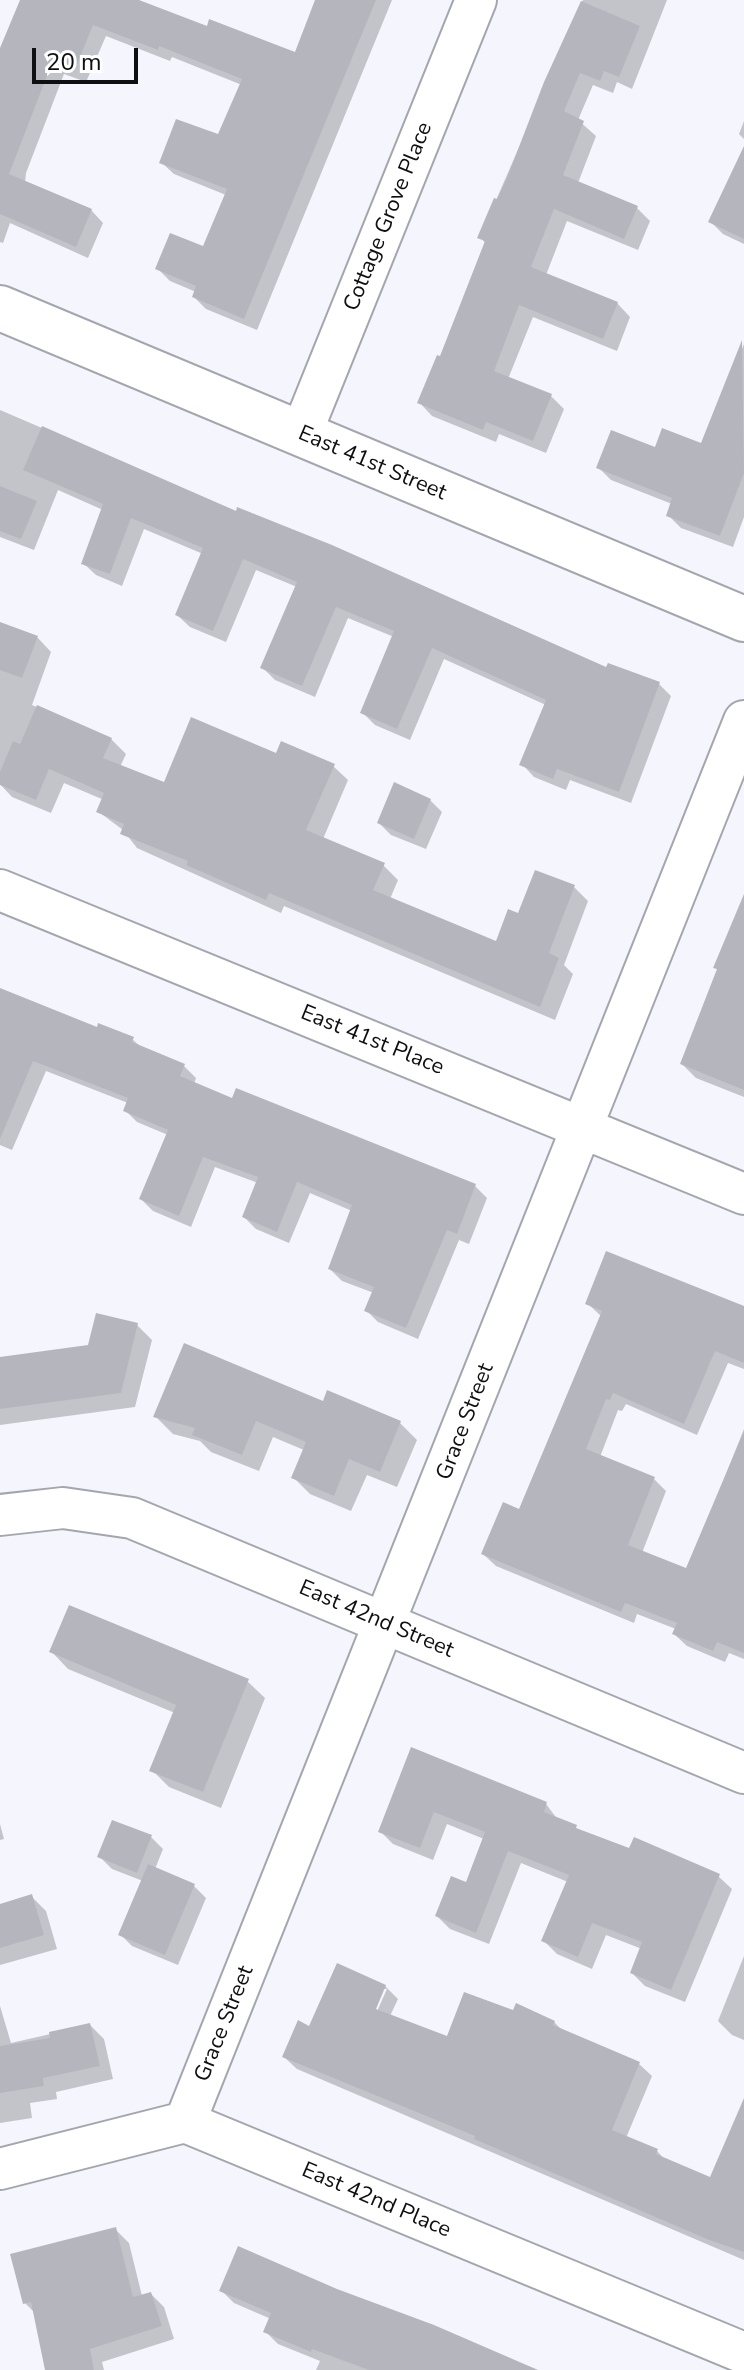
<!DOCTYPE html>
<style>
body{margin:0}
#map{position:relative;width:744px;height:2370px;overflow:hidden;background:#f4f5fd;font-family:"Nunito Sans",sans-serif}
canvas{display:block}
.scale{position:absolute;left:32px;top:48px;width:106px;height:36px;box-sizing:border-box;border:4px solid #0e0f11;border-top:0;padding-left:10px;font-size:24px;line-height:28px;white-space:nowrap;color:#0e0f11;-webkit-text-stroke:6px #fff;paint-order:stroke}
</style>
<div id="map">
<canvas width="744" height="2370"></canvas>
<div class="scale">20 m</div>
</div>
<script>
const c = document.querySelector('canvas').getContext('2d');
c.lineJoin = 'round';
function fillPath(path, color) {
  c.fillStyle = color;
  c.fill(path, 'evenodd');
}
function shape(rows) {
  const path = new Path2D();
  for (const r of rows) {
    path.moveTo(r[0], r[1]);
    for (let i = 2; i < r.length; i += 2) path.lineTo(r[i], r[i + 1]);
  }
  return path;
}
function strokePath(path, color, width, dash) {
  c.strokeStyle = color;
  c.lineWidth = width;
  c.lineCap = dash ? 'butt' : 'round';
  c.setLineDash(dash || []);
  c.stroke(path);
}
function write(font, color, halo, rows, align = 'center') {
  c.font = font + ' "Nunito Sans",sans-serif';
  c.lineWidth = 7;
  c.setLineDash([]);
  c.textBaseline = 'middle';
  c.strokeStyle = halo;
  c.fillStyle = color;
  for (const [text, x, y, turn = 0] of rows) {
    c.save();
    c.translate(x, y);
    c.rotate((+turn || 0) * Math.PI / 180);
    c.textAlign = isNaN(turn) ? turn : align;
    if (halo) c.strokeText(text, 0, 0);
    c.fillText(text, 0, 0);
    c.restore();
  }
}
const shadow = shape([
 [21,0,134,0,208,29,297,55,318,0,392,0,257,330,206,309,194,297,196,292,170,281,158,269,204,249,226,195,174,174,161,162,219,137,242,85,172,57,170,61,106,36,86,82,64,74,26,173,25,183,91,210,103,223,88,258,10,223,3,243,0,242,0,55],
 [583,0,667,0,632,89,617,82,613,93,593,85,578,120,596,136,578,183,637,208,650,221,638,250,567,221,546,275,617,303,630,317,617,351,533,317,508,379,551,396,564,409,546,453,499,434,496,442,432,416,419,402,441,359,486,244,480,237],
 [744,121,744,139,739,134],
 [744,197,744,244,723,234,711,222],
 [744,344,744,517,733,547,681,528,668,515,672,504,611,480,599,468,656,449,702,446],
 [0,410,607,670,659,684,671,696,631,803,570,780,566,790,534,777,522,764,546,705,444,659,410,740,375,725,363,713,394,637,348,618,315,697,275,680,263,668,297,587,256,570,226,642,190,627,177,615,203,554,144,529,122,586,96,575,83,563,103,510,58,490,34,550,0,537],
 [0,624,37,637,51,652,32,705,111,739,126,754,120,767,165,785,277,756,333,766,348,780,323,839,383,865,398,880,390,899,497,943,519,916,574,887,588,901,564,965,573,974,555,1020,284,906,281,913,137,848,123,830,99,812,104,800,64,783,51,813,12,797,0,784],
 [430,800,442,812,426,849,391,835,379,823],
 [744,925,744,1097,696,1078,682,1064],
 [0,991,98,1029,132,1039,142,1048,184,1066,196,1078,194,1084,233,1101,475,1186,487,1198,469,1244,459,1240,418,1339,378,1322,366,1310,374,1293,342,1281,330,1269,352,1211,310,1193,289,1243,256,1229,244,1217,258,1183,215,1167,191,1227,153,1211,141,1199,168,1135,137,1122,125,1110,128,1103,46,1071,12,1150,0,1145],
 [587,1303,744,1307,744,1369,728,1363,697,1435,626,1404,622,1411,618,1410,600,1457,654,1479,666,1491,642,1553,687,1571,744,1429,744,1659,729,1653,725,1662,687,1646,674,1634,676,1629,637,1614,634,1623,496,1566,483,1554,520,1511,601,1316],
 [137,1325,152,1340,135,1407,0,1425,0,1360,89,1347],
 [324,1403,400,1423,417,1440,397,1487,367,1475,351,1511,310,1494,293,1477,304,1450,273,1437,259,1471,211,1452,200,1441,173,1434,156,1417],
 [51,1651,247,1681,265,1698,221,1808,169,1787,152,1770,175,1713,68,1669],
 [412,1749,546,1804,558,1820,582,1832,630,1851,718,1876,732,1889,685,2002,645,1986,632,1973,642,1949,606,1935,592,1969,557,1954,544,1941,568,1882,521,1863,489,1944,450,1929,437,1916,467,1884,484,1839,447,1824,433,1860,393,1844,380,1831],
 [0,1824,4,1839,0,1840],
 [151,1837,163,1849,155,1869,194,1886,206,1898,178,1965,132,1946,120,1934,143,1881,112,1869,100,1857],
 [32,1897,46,1911,57,1949,0,1965,0,1906],
 [744,1956,744,2040,732,2035,718,2021],
 [385,1986,398,1999,390,2016,449,2039,514,2012,554,2022,564,2032,639,2064,652,2076,626,2138,657,2151,667,2162,711,2180,744,2106,744,2260,297,2069,284,2057,310,2028],
 [382,1989,387,1989,374,2018,370,2017],
 [0,2006,11,2043,90,2025,104,2039,113,2079,56,2092,57,2099,30,2103,32,2118,0,2123],
 [116,2230,129,2243,142,2296,151,2294,164,2307,174,2339,102,2362,104,2370,47,2370,35,2313,25,2303],
 [222,2291,336,2291,538,2370,316,2370,320,2361,278,2344,265,2331,271,2319,234,2303]
]);
const building = shape([
 [20,0,139,0,207,26,209,19,295,52,315,0,376,0,244,319,192,297,196,286,155,269,170,233,203,246,227,189,159,163,176,119,218,134,242,79,159,46,158,50,93,25,74,72,52,63,9,174,92,209,76,247,0,214,0,48],
 [581,1,640,26,619,77,604,71,600,81,580,73,564,111,584,121,563,175,638,206,624,239,554,209,531,267,618,302,603,339,519,305,494,371,552,394,533,441,486,422,483,430,417,403,437,355,440,356,485,241,477,238,494,198,497,199,507,178,544,82],
 [744,146,744,239,708,222],
 [742,340,744,473,720,536,666,516,672,498,596,468,611,430,655,447,662,428,701,443],
 [42,426,236,511,237,507,332,545,606,667,608,663,660,682,619,792,557,769,553,779,519,765,546,700,432,648,397,729,360,713,394,631,336,607,302,686,260,668,297,582,243,559,213,631,175,615,203,548,131,518,110,574,81,564,103,504,23,470],
 [0,486,37,501,21,539,0,531],
 [0,622,38,636,22,678,0,670],
 [37,705,112,738,103,758,164,782,191,717,276,753,281,741,335,764,306,830,385,863,373,890,496,941,508,909,518,913,535,870,575,885,549,953,559,958,540,1007,269,893,266,900,186,865,188,861,120,834,124,824,96,812,104,793,49,769,36,800,0,785,0,772,13,741,20,744],
 [394,782,431,799,414,839,377,823],
 [744,894,744,1090,680,1064,717,969,713,968],
 [0,988,97,1027,98,1023,134,1037,132,1042,185,1064,180,1076,232,1098,236,1088,476,1184,457,1234,447,1230,406,1328,364,1311,374,1287,328,1269,352,1205,297,1182,277,1232,242,1217,258,1177,203,1157,179,1216,139,1199,168,1130,123,1111,128,1098,33,1061,0,1139],
 [606,1251,744,1306,744,1363,715,1351,684,1424,613,1393,610,1400,606,1399,586,1449,655,1477,628,1545,686,1568,744,1431,744,1653,717,1642,713,1651,672,1634,677,1623,625,1603,621,1612,481,1554,503,1502,519,1509,602,1311,585,1304],
 [96,1313,138,1323,121,1393,0,1409,0,1357,88,1345],
 [184,1343,323,1401,327,1390,401,1421,380,1472,349,1459,334,1496,291,1478,306,1442,256,1421,242,1455,192,1435,195,1428,153,1417],
 [69,1605,249,1679,203,1792,149,1771,176,1705,49,1652],
 [411,1747,547,1802,544,1812,577,1825,576,1828,629,1848,634,1837,720,1874,671,1990,630,1973,642,1942,592,1923,578,1957,541,1941,569,1875,508,1851,476,1933,435,1916,451,1876,466,1882,485,1832,434,1812,420,1848,378,1832],
 [112,1820,152,1835,137,1873,97,1857],
 [148,1864,195,1884,165,1955,118,1935],
 [32,1894,44,1935,0,1948,0,1904],
 [337,1963,386,1985,376,2009,447,2036,464,1992,513,2010,516,2003,555,2021,553,2025,640,2062,612,2130,658,2149,656,2154,710,2177,744,2098,744,2252,709,2240,474,2139,475,2136,282,2057,298,2020,309,2026],
 [90,2023,100,2066,43,2078,44,2086,0,2093,0,2046,50,2038,49,2032],
 [116,2227,133,2297,151,2292,162,2326,90,2349,94,2370,45,2370,31,2302,23,2304,10,2254],
 [238,2246,337,2289,434,2325,538,2370,369,2370,312,2349,311,2352,263,2332,271,2313,219,2291]
]);
const street = shape([
 [301,434,476,0],
 [0,890,744,1194],
 [0,1515,63,1508,132,1518,744,1773],
 [185,2122,744,721],
 [0,2169,185,2122,744,2353]
]);
const secondary = shape([
 [0,308,744,619]
]);
const streetNames = [
 ["Cottage Grove Place",389,217,-68],
 ["East 41st Street",372,464,23],
 ["East 41st Place",372,1041,22],
 ["Grace Street",466,1422,-69],
 ["East 42nd Street",376,1620,23],
 ["Grace Street",225,2024,-68],
 ["East 42nd Place",376,2201,23]
];
fillPath(shadow, '#0003');
fillPath(building, '#b5b6bd');
strokePath(street, '#a4a6ad', 44);
strokePath(secondary, '#a4a6ad', 48);
strokePath(street, '#fff', 40);
strokePath(secondary, '#fff', 44);
write('22px', '#0e0f11', '#fff', streetNames);
</script>
